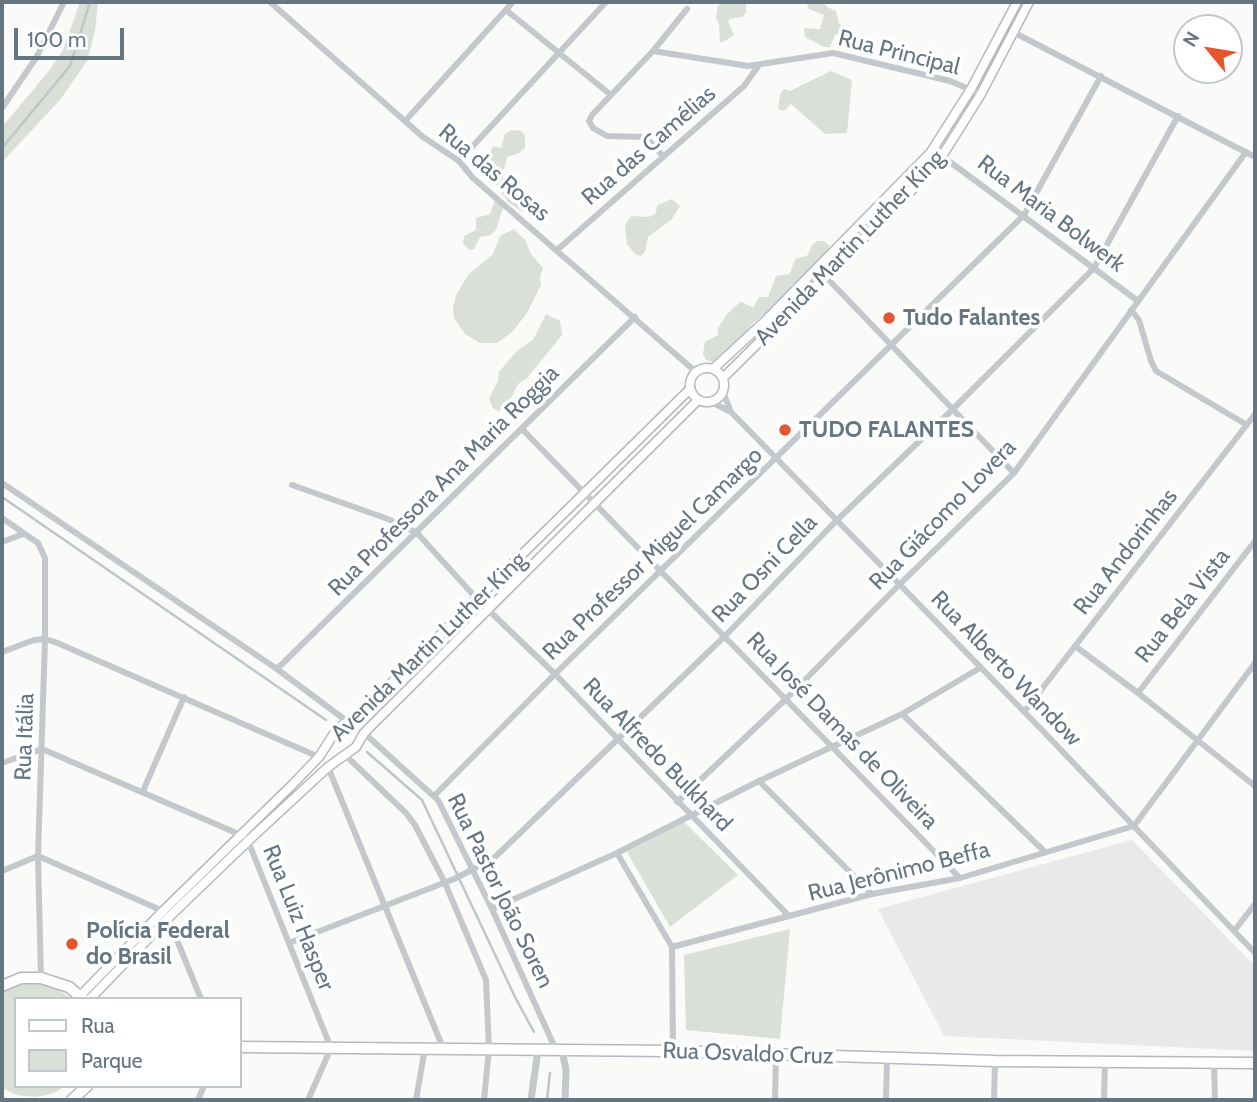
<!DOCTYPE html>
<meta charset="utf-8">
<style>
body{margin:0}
#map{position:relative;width:1257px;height:1102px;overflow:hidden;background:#fafaf8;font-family:Cabin,sans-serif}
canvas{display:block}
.frame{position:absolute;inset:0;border:4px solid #657683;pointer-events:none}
.legend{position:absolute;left:14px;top:997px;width:228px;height:91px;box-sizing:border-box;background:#fff;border:2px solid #c1c8cd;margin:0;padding:9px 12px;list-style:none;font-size:21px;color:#657683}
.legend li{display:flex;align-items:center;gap:14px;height:35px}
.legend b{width:35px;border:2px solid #c1c8cd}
.north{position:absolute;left:1173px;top:14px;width:70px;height:70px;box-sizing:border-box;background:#fff;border:2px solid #c1c8cd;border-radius:50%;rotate:300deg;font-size:19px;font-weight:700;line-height:28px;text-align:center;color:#657683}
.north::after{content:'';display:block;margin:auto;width:24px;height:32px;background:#e4572e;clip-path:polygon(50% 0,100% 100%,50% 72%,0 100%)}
.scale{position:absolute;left:14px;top:28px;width:110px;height:32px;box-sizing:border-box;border:4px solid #657683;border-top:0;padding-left:9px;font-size:21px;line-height:24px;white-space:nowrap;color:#657683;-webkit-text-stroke:5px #fff;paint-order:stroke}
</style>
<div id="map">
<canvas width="1257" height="1102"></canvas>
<div class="frame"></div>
<ul class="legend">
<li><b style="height:9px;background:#fff"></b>Rua</li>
<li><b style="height:19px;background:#dadfd7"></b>Parque</li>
</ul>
<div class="north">N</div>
<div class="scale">100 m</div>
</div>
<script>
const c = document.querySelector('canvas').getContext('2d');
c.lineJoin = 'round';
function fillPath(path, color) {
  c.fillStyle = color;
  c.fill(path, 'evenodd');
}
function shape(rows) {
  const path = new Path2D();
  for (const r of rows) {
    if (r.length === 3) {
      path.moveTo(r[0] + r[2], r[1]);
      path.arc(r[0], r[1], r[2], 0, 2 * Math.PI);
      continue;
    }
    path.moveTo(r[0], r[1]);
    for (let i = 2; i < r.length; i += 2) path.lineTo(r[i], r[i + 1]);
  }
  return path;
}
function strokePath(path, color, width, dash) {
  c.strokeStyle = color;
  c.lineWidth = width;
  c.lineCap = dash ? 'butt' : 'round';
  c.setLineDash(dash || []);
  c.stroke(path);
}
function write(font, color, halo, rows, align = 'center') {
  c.font = font + ' Cabin,sans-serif';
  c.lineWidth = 7;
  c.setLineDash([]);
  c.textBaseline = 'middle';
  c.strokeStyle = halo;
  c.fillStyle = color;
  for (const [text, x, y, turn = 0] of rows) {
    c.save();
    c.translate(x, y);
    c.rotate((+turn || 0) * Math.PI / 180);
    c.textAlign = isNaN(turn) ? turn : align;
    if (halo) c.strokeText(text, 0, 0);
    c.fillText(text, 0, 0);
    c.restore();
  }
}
const built = shape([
 [1132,840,1255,966,1255,1051,944,1036,878,909]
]);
const green = shape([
 [80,2,98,2,95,31,87,61,60,100,2,162,2,127,48,72,63,50],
 [723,2,746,2,746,12,742,17,730,19,728,21,734,35,723,42,720,42,719,24,716,18,718,6],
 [806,2,823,2,827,7,836,11,839,23,844,29,842,33,835,35,830,47,824,47,805,37,804,28,820,29,824,15,809,9],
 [831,71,852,80,847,133,825,134,791,104,784,111,778,109,780,94,784,89,790,91],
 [512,130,521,131,525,135,525,148,519,153,507,157,504,169,498,170,491,162,491,150,494,146,501,148,505,134],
 [501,175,522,189,530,200,538,203,535,215,518,209,508,202,494,181],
 [672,199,680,206,672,219,648,237,645,252,641,256,635,254,627,244,625,226,628,220,632,216,648,217,655,214,658,205],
 [495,200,503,208,496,230,491,235,480,237,474,249,470,250,463,244,464,236,476,230,476,218,490,214],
 [514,229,525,240,531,254,543,268,540,276,541,285,527,313,512,332,497,343,480,343,465,334,454,318,453,308,456,295,468,275,493,254,500,236],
 [817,241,824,241,830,246,803,279,792,285,784,298,753,323,738,342,717,360,712,362,706,360,703,354,705,342,718,335,718,328,727,314,739,303,742,302,753,308,759,297,768,297,776,276,790,274,795,259,807,256,812,245],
 [546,314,560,321,562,335,526,379,518,384,506,408,498,411,493,408,489,398,498,381,499,372,517,351,533,340],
 [684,822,738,875,670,927,627,852],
 [790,929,780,1039,686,1030,684,955],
 [38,983,56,988,72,999,16,999,16,1086,65,1086,54,1093,36,1097,17,1095,2,1088,2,992,19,985]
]);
const stream = shape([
 [2,148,70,66,90,2],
 [2,497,326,720],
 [367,752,422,800,515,997,534,1032],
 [547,1100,550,1073]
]);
const minor = shape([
 [270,2,423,137,459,161,473,178,696,372],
 [506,10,611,95],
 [1013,32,1255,157],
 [653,51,748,66,833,53,950,81,981,94],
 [2,108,36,58,64,2],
 [406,120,513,2],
 [663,156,646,137,607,136,593,128,589,121,592,115,653,51,687,9],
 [942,156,1138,301],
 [459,161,606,2],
 [557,250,744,86,759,65],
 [825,276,1014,473],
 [1131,310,1139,320,1151,361,1156,371,1247,425],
 [723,392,731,412],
 [711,402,731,412,1041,729,1255,953],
 [522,429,960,878],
 [2,483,277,669,348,722],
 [292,485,388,519,417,533,478,600,555,674,789,916],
 [2,518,38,543,45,558,45,639,38,856,41,978],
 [2,542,23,534],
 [1075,646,1138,693,1255,786],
 [2,652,34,640,45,639,55,642,319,757],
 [277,669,635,317],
 [1138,693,1255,541],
 [1024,712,1255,414],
 [902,714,1045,852],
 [364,733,438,800,492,909,556,1050],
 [344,754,406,813,415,825,445,883,486,980,489,1049,484,1100],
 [2,763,42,749,241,835,248,841,331,1048,308,1100],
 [328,767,443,1048],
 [759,781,872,894],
 [143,791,184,697],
 [435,795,555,674,1024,215,1101,76],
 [677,802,787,698,899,585,1014,473,1246,152],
 [617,853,672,947,673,1051],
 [2,871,38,856,163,911,168,918,201,999],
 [492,909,617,853,759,781,902,714,980,668],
 [1234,931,1255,904],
 [289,943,454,879,493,859,726,635,836,521,953,409,1094,268,1178,116],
 [672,947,872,894,960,878,1134,826,1255,663],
 [1214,1062,1215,1100],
 [198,1100,204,1086],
 [416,1100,425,1048],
 [775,1100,776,1054],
 [886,1100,887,1058],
 [994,1100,995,1061],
 [1104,1100,1105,1061]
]);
const tertiary = shape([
 [562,1050,566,1070,565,1100],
 [531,1100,538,1050]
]);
const secondary = shape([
 [707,385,17],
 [713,369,764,322,931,152,971,89,1017,2],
 [723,378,911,191,942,156,981,94,1029,2],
 [80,996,163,911,291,786,319,757,337,729,359,715,690,389],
 [90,999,168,918,248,841,328,767,356,747,364,733,698,400]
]);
const trunk = shape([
 [2,986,21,978,41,978,69,987,83,999],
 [240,1047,673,1051,995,1061,1255,1063],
 [72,1100,87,1086]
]);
const markers = [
 [889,318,7,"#e4572e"],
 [785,430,7,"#e4572e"],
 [72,944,7,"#e4572e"]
];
const streetNames = [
 ["Rua Principal",899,53,14],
 ["Rua das Camélias",649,146,-41],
 ["Rua das Rosas",494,173,40],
 ["Rua Maria Bolwerk",1051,214,37],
 ["Avenida Martin Luther King",850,248,-46],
 ["Rua Professora Ana Maria Roggia",444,481,-45],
 ["Rua Giácomo Lovera",943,515,-46],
 ["Rua Andorinhas",1126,552,-52],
 ["Rua Professor Miguel Camargo",653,554,-44],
 ["Rua Osni Cella",765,569,-46],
 ["Rua Bela Vista",1183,606,-52],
 ["Avenida Martin Luther King",429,647,-44],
 ["Rua Alberto Wandow",1006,669,46],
 ["Rua José Damas de Oliveira",842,731,46],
 ["Rua Itália",25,737,-88],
 ["Rua Alfredo Bulkhard",657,755,46],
 ["Rua Jerônimo Beffa",899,872,-14],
 ["Rua Pastor João Soren",500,891,64],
 ["Rua Luiz Hasper",298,918,68],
 ["Rua Osvaldo Cruz",748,1054,2]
];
const poiNames = [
 ["Tudo Falantes",903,318],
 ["TUDO FALANTES",799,430],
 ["Polícia Federal",86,931],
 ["do Brasil",86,957]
];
fillPath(built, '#e8e9e9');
fillPath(green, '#dadfd7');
strokePath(stream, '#bbc7cb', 2.5);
strokePath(secondary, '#b3babf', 11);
strokePath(trunk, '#b4b9bd', 13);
strokePath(minor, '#c3c8cc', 6);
strokePath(tertiary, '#c3c8cc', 7);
strokePath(secondary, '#fff', 8);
strokePath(trunk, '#fff', 10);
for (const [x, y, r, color] of markers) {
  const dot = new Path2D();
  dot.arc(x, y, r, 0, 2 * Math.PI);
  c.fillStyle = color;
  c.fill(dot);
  strokePath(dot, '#fff', 2.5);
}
write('23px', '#657683', '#fff', streetNames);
write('bold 23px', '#657683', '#fff', poiNames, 'left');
</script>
